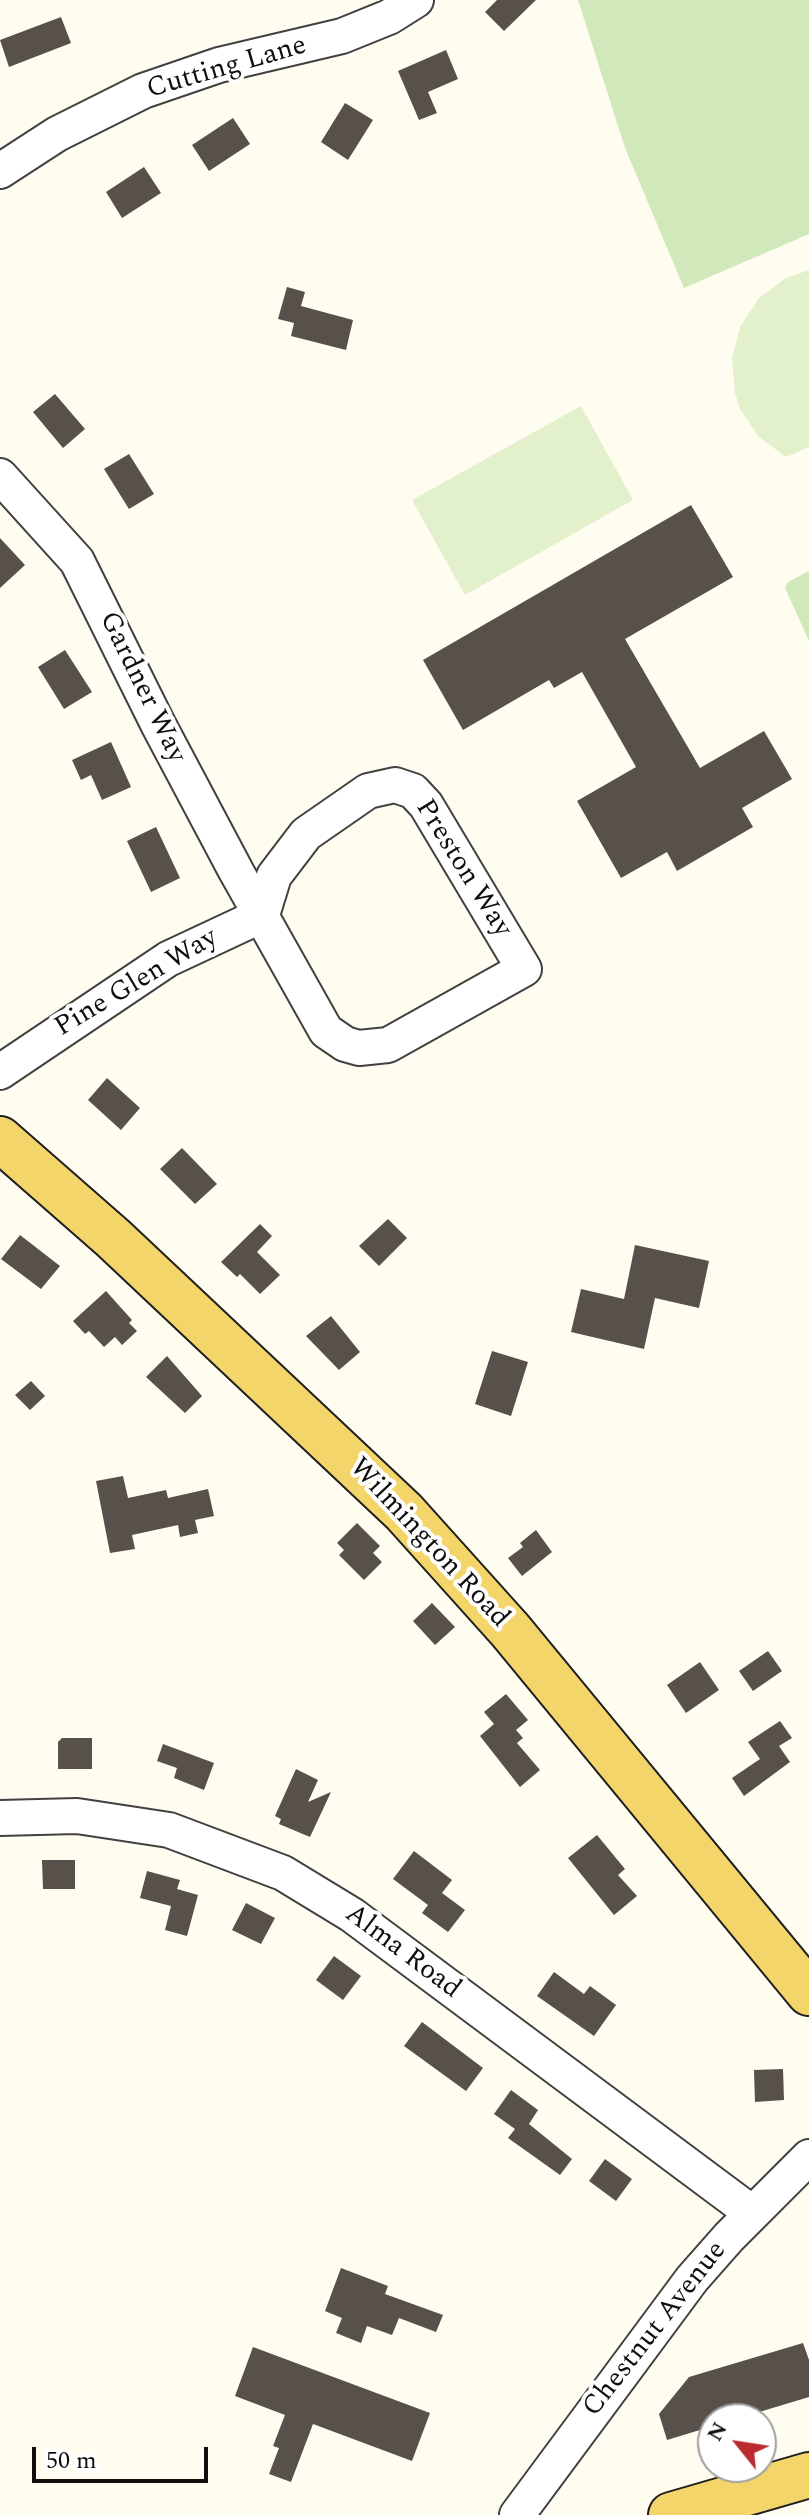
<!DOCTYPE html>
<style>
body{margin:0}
#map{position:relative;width:809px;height:2515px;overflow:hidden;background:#fffcf0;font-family:Spectral,serif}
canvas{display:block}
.north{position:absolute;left:697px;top:2403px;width:80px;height:80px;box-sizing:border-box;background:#fff;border:2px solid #9f9f9f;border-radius:50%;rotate:300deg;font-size:22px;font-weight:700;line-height:32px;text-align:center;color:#0e0e0e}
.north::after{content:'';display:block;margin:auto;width:28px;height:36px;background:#ba2a2e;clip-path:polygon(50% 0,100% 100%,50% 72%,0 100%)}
.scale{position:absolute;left:32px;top:2447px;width:176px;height:36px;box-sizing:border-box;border:4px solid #0e0e0e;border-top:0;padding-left:10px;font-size:24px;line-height:28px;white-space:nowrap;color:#0e0e0e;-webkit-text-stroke:6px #fff;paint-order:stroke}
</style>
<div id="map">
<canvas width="809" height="2515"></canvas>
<div class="north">N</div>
<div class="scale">50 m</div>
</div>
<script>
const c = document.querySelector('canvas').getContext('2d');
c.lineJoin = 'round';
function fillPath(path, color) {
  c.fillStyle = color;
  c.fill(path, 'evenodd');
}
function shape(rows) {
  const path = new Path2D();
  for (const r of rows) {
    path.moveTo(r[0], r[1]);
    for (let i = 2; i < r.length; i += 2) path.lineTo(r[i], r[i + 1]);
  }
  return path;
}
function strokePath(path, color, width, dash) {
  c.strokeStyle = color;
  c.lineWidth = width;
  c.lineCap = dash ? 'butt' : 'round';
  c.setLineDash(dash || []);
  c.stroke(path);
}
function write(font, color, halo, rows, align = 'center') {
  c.font = font + ' Spectral,serif';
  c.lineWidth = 8;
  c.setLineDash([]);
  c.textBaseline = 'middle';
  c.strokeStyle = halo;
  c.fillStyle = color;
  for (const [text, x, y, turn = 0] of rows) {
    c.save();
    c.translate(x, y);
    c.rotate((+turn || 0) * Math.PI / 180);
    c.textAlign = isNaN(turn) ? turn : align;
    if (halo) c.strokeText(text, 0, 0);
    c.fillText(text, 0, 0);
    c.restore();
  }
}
const green = shape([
 [578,0,809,0,809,234,684,288,625,148],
 [809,571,809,641,785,588,788,582]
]);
const pitch = shape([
 [809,270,809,447,786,457,759,437,740,409,735,393,732,359,740,327,759,298,786,278],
 [581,406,633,500,465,595,412,500]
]);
const building = shape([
 [497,0,536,0,504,31,485,12],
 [61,17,71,43,9,67,0,40],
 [446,50,458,79,428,92,437,113,419,120,398,71],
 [345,103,373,120,348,160,321,142],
 [233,118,250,144,209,171,192,145],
 [144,167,161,193,122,218,106,192],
 [287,287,305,292,301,306,353,320,346,350,291,336,294,323,278,319],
 [55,394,85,429,63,448,33,412],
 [129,454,154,494,129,509,104,469],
 [691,505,733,577,625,639,700,768,764,731,792,779,742,808,753,827,677,871,667,852,621,878,577,801,636,767,582,672,554,688,549,680,463,730,423,660],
 [0,538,25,565,0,588],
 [65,650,92,692,64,709,38,667],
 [111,742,131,787,102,800,91,775,81,780,72,760],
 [156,827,180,878,151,892,127,841],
 [107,1078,140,1108,121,1130,88,1100],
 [182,1148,217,1184,195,1204,160,1169],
 [388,1219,407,1238,379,1266,359,1246],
 [260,1224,272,1236,257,1252,280,1275,260,1294,240,1274,237,1277,221,1262],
 [20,1235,60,1266,41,1289,1,1259],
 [635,1245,709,1261,699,1308,655,1298,644,1349,571,1332,581,1289,624,1299],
 [106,1291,132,1320,129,1323,137,1331,122,1345,115,1337,104,1347,89,1331,85,1334,73,1321],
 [331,1316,360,1352,339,1370,306,1336],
 [492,1351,528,1362,511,1416,475,1404],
 [167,1356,202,1396,185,1413,146,1377],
 [31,1381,45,1396,30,1410,15,1395],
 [123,1476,128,1498,166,1490,168,1498,208,1489,214,1516,195,1520,198,1533,180,1537,178,1525,132,1535,135,1549,110,1553,96,1481],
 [357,1523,380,1546,373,1553,382,1562,364,1580,339,1555,344,1550,337,1543],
 [536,1530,552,1552,522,1576,508,1558,523,1547,520,1543],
 [432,1603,455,1627,435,1645,413,1621],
 [768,1651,782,1671,753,1691,739,1671],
 [700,1662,719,1690,686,1713,667,1685],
 [506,1694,528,1720,516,1730,523,1738,517,1743,540,1770,520,1787,480,1736,494,1724,484,1712],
 [780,1721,792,1738,779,1746,790,1762,744,1796,732,1778,760,1759,748,1742],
 [62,1738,92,1738,92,1769,58,1769,58,1742],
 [163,1744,214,1763,204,1790,174,1778,177,1768,157,1761],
 [296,1769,318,1780,308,1802,331,1792,310,1837,279,1824,281,1819,275,1816],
 [597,1835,625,1869,618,1875,637,1896,614,1915,568,1858],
 [414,1851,452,1880,442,1893,465,1910,448,1932,422,1913,428,1905,393,1879],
 [42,1860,75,1860,75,1889,43,1889],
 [147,1871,180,1880,177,1889,198,1895,187,1936,165,1930,171,1906,140,1898],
 [246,1903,275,1918,261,1944,232,1930],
 [334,1956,361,1976,343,2000,316,1980],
 [554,1972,584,1994,590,1986,616,2005,594,2036,537,1996],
 [422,2022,483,2068,466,2091,404,2046],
 [783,2069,784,2100,755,2102,754,2070],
 [511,2090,538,2110,529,2124,572,2159,560,2175,508,2138,515,2129,494,2114],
 [605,2159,632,2179,616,2201,589,2181],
 [341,2268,388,2286,385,2294,443,2315,436,2332,399,2318,392,2335,367,2326,361,2343,336,2333,342,2318,325,2311],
 [803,2343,809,2360,809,2397,736,2419,713,2419,713,2426,667,2440,659,2414,689,2377],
 [253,2347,430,2413,412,2461,313,2424,291,2482,269,2474,279,2448,273,2446,285,2415,235,2396]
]);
const minor = shape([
 [0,171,57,134,143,91,219,65,342,36,389,17,416,0],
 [0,476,77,561,158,724,236,871,326,1031,345,1044,359,1048,388,1045,524,969,426,805,413,791,395,785,368,791,306,834,274,876,262,915],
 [0,1072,168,959,262,915],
 [0,1818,77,1816,169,1830,283,1873,352,1915,752,2213],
 [517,2515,692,2279,729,2237,809,2157]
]);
const major = shape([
 [0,1139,113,1238,404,1512,510,1630,809,1993],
 [671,2515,809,2475]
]);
const streetNames = [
 ["Cutting Lane",227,69,-16],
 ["Gardner Way",141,688,64],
 ["Preston Way",462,869,58],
 ["Pine Glen Way",137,984,-31],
 ["Wilmington Road",428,1544,47],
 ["Alma Road",402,1953,37],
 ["Chestnut Avenue",656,2330,-52]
];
fillPath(green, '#d1e8ba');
fillPath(pitch, '#e2f0cc');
fillPath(building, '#57504b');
strokePath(minor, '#414141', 38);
strokePath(major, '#1f1f1f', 48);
strokePath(minor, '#fff', 34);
strokePath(major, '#f4d56a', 44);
write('28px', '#0e0e0e', '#fff', streetNames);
</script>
